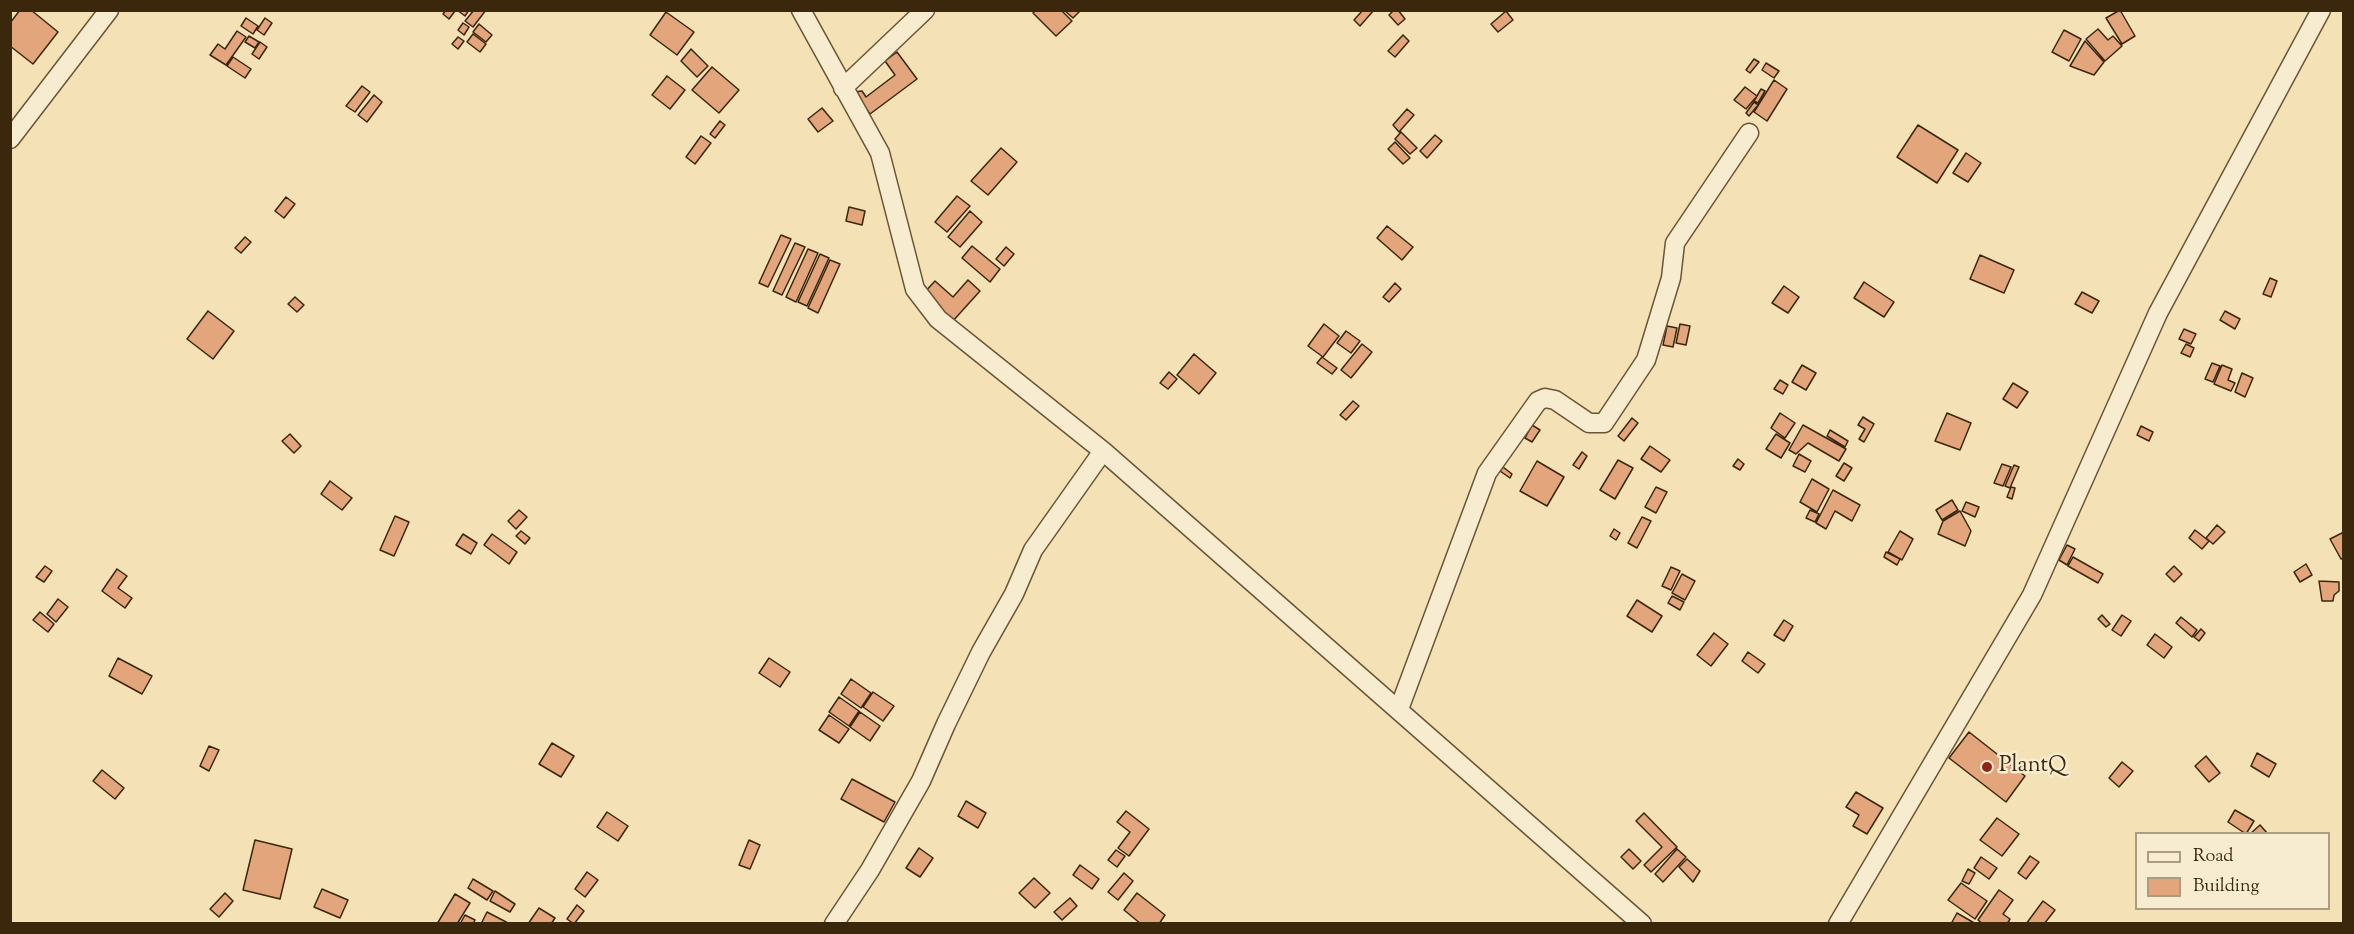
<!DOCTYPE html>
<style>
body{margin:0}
#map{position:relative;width:2354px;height:934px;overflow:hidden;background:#f5e1b6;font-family:"Sorts Mill Goudy",serif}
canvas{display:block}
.frame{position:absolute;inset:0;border:12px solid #3a270c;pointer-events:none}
.legend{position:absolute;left:2135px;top:832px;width:195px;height:78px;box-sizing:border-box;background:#f8ecd0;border:2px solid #ac9d82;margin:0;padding:8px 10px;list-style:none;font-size:18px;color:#3a270c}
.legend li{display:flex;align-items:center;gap:12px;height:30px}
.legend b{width:30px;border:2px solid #ac9d82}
</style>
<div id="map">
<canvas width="2354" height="934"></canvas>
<div class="frame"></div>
<ul class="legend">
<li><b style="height:8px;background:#f8ecd0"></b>Road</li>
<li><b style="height:16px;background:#e3a57c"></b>Building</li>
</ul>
</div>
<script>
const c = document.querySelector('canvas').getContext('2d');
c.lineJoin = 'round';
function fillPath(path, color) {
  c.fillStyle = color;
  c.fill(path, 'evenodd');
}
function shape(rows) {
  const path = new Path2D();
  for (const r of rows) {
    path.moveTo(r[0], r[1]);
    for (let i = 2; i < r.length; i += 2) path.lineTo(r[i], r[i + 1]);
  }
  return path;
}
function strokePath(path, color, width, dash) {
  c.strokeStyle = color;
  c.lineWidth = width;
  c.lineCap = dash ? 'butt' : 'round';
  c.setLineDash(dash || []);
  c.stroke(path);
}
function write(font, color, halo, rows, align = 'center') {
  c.font = font + ' "Sorts Mill Goudy",serif';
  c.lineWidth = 5;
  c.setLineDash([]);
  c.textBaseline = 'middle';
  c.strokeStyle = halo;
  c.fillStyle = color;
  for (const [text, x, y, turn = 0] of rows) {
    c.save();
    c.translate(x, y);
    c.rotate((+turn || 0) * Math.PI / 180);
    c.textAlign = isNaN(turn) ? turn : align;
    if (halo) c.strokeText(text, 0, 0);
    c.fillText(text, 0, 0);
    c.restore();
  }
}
const building = shape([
 [20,10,31,10,58,32,33,64,10,46,10,23,20,10],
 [446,10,454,10,455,11,449,19,443,14,446,10],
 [457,10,469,10,465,16,457,10],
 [474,10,486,10,473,27,465,21,474,10],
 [1036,10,1061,10,1072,21,1056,36,1033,13,1036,10],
 [1064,10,1080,10,1080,11,1073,18,1064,10],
 [1363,10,1374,10,1360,26,1354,20,1363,10],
 [1394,10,1398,10,1405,19,1398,25,1389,15,1394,10],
 [2120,10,2135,36,2122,44,2106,18,2120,10],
 [1506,11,1513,20,1498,32,1491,24,1506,11],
 [666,12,694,32,677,55,650,35,666,12],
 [246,18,258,26,253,34,241,26,246,18],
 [265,18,272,23,264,35,257,30,265,18],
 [463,23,469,27,464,35,458,30,463,23],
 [479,24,492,35,486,42,473,32,479,24],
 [2098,29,2108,40,2113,36,2122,46,2105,61,2086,39,2098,29],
 [2064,30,2081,39,2069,61,2052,52,2064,30],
 [237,31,246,37,226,65,210,55,218,44,225,49,237,31],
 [473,34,486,44,480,52,467,42,473,34],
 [1403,35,1409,41,1395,57,1388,51,1403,35],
 [249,36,259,42,255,48,245,42,249,36],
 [458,37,464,41,458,49,452,44,458,37],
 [2085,41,2104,62,2094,75,2070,66,2085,41],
 [260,42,267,47,259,59,252,54,260,42],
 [691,49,708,66,697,77,681,61,691,49],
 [897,52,917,79,870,114,854,92,862,91,866,97,895,75,885,61,897,52],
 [233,57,251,69,245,78,227,66,233,57],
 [1754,59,1759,62,1750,73,1746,70,1754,59],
 [1766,63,1779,71,1774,78,1762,70,1766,63],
 [712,67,739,90,719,113,692,90,712,67],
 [667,76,685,90,670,109,652,95,667,76],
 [1774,80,1787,89,1767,121,1754,112,1774,80],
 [362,86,370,92,355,112,346,106,362,86],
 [1745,87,1757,96,1746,109,1734,100,1745,87],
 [1761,89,1765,91,1758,103,1754,101,1761,89],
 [374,95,382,102,367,122,358,115,374,95],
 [1754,102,1758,105,1749,116,1746,113,1754,102],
 [822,108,833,121,818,132,808,119,822,108],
 [1407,109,1414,115,1399,132,1393,125,1407,109],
 [720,121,725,125,715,138,710,134,720,121],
 [1918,125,1958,150,1937,183,1897,157,1918,125],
 [1401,132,1417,148,1410,154,1395,139,1401,132],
 [1435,135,1442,141,1427,158,1420,151,1435,135],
 [701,136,711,143,695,164,686,157,701,136],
 [1395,142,1410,158,1403,164,1388,149,1395,142],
 [1001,148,1017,162,988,195,971,181,1001,148],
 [1966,153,1981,163,1968,182,1953,173,1966,153],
 [957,196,970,206,947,232,935,222,957,196],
 [286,197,295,204,284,218,275,211,286,197],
 [849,207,865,211,862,225,846,221,849,207],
 [970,211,982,222,960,247,948,237,970,211],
 [1387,226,1413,247,1402,260,1377,238,1387,226],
 [781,235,791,239,768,287,759,283,781,235],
 [245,237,251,242,241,253,235,248,245,237],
 [795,243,805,247,782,295,773,291,795,243],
 [972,246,1000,269,990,282,962,258,972,246],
 [1006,247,1014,254,1004,266,996,259,1006,247],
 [808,249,818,253,796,302,786,297,808,249],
 [820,254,829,258,807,306,798,302,820,254],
 [1980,255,2014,270,2004,293,1970,279,1980,255],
 [830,260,840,264,818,313,808,308,830,260],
 [2270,278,2277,281,2271,297,2263,294,2270,278],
 [968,280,980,291,952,322,922,295,935,281,953,297,968,280],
 [1864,282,1894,302,1884,317,1854,298,1864,282],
 [1395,283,1401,289,1389,302,1383,297,1395,283],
 [1784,286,1799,297,1788,313,1772,303,1784,286],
 [2082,292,2099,301,2092,313,2075,304,2082,292],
 [295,297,304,305,297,312,288,304,295,297],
 [208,311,234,331,213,359,187,339,208,311],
 [2225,311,2240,319,2235,329,2220,320,2225,311],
 [1324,324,1339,336,1323,357,1308,346,1324,324],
 [1680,324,1690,326,1686,345,1676,343,1680,324],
 [1667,326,1677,328,1673,347,1663,345,1667,326],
 [2184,329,2196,334,2191,344,2179,339,2184,329],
 [1346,331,1360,341,1351,353,1337,343,1346,331],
 [1362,344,1372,352,1351,378,1341,370,1362,344],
 [2186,344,2194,348,2190,357,2181,353,2186,344],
 [1194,354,1216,373,1199,394,1177,375,1194,354],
 [1322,357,1337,368,1332,374,1317,363,1322,357],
 [2212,363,2220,366,2213,382,2205,379,2212,363],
 [1802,365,1816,373,1806,390,1792,382,1802,365],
 [2222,365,2232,369,2228,380,2235,383,2231,391,2214,384,2222,365],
 [1169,372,1177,379,1168,389,1160,383,1169,372],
 [2242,373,2253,378,2245,397,2235,392,2242,373],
 [1780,380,1788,385,1783,394,1774,389,1780,380],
 [2013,383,2028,392,2017,408,2003,399,2013,383],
 [1353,401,1359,406,1346,420,1340,415,1353,401],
 [1780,413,1795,423,1785,438,1771,428,1780,413],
 [1947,413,1971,423,1960,450,1935,441,1947,413],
 [1863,417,1874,424,1864,442,1859,439,1865,429,1858,425,1863,417],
 [1632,418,1638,423,1624,441,1618,436,1632,418],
 [1532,425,1540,430,1532,442,1525,438,1532,425],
 [1803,425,1846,449,1839,461,1808,443,1796,454,1789,450,1803,425],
 [2141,426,2153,432,2149,441,2137,435,2141,426],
 [1830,430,1848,441,1845,447,1827,436,1830,430],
 [290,434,301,446,294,453,282,441,290,434],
 [1776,434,1790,443,1781,458,1766,449,1776,434],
 [1650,446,1670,460,1661,472,1641,459,1650,446],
 [1582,452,1587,456,1579,469,1573,465,1582,452],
 [1799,454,1811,461,1805,472,1793,466,1799,454],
 [1738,459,1744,464,1740,470,1733,466,1738,459],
 [1618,460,1633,468,1615,499,1600,490,1618,460],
 [1537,461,1564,477,1547,506,1520,491,1537,461],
 [1844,463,1852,468,1844,481,1836,476,1844,463],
 [2002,464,2011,467,2003,486,1994,483,2002,464],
 [2014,465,2019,467,2010,488,2005,486,2014,465],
 [1503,467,1512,474,1510,478,1500,471,1503,467],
 [1812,479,1829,489,1817,512,1800,502,1812,479],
 [330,481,352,498,342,510,321,494,330,481],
 [1656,487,1667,492,1656,513,1645,507,1656,487],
 [2011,487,2015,488,2012,499,2007,497,2011,487],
 [1833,490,1860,505,1852,521,1835,511,1826,529,1816,523,1833,490],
 [1952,500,1958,510,1942,520,1936,510,1952,500],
 [1966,502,1979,507,1975,517,1962,511,1966,502],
 [519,510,527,517,516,529,508,521,519,510],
 [1810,510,1819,514,1815,522,1806,518,1810,510],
 [1960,511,1971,531,1965,546,1938,534,1943,521,1960,511],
 [395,516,409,522,394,556,380,550,395,516],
 [1642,517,1651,521,1637,548,1628,543,1642,517],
 [2217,525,2225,532,2213,544,2206,538,2217,525],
 [1614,529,1620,533,1616,540,1610,536,1614,529],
 [2195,530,2209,541,2202,549,2189,538,2195,530],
 [521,531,530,538,525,544,516,536,521,531],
 [1900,531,1913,539,1902,560,1888,552,1900,531],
 [2344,532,2344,558,2341,559,2330,539,2344,532],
 [463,534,477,543,471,554,456,545,463,534],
 [492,534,517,552,509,564,484,545,492,534],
 [2067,545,2075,549,2067,565,2059,560,2067,545],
 [1886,552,1900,559,1897,565,1884,557,1886,552],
 [2073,557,2103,574,2098,583,2068,566,2073,557],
 [2306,564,2312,575,2300,582,2294,572,2306,564],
 [45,566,52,571,44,582,36,577,45,566],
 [2174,566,2182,574,2174,582,2166,574,2174,566],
 [1671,567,1680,571,1671,590,1662,586,1671,567],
 [117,569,127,576,118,588,132,598,125,608,102,591,117,569],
 [1682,574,1695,581,1685,600,1672,593,1682,574],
 [2319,581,2339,582,2339,591,2334,595,2333,601,2322,601,2319,581],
 [1672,596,1684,602,1680,610,1668,603,1672,596],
 [58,599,68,607,56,622,47,614,58,599],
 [1637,600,1662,616,1652,632,1627,616,1637,600],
 [40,612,54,624,48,632,33,620,40,612],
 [2102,615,2110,624,2106,627,2098,619,2102,615],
 [2122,615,2131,621,2121,636,2112,630,2122,615],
 [2181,617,2197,630,2192,637,2176,623,2181,617],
 [1784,620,1793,626,1784,641,1774,635,1784,620],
 [2201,629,2205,633,2199,641,2194,637,2201,629],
 [1714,633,1728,644,1711,666,1697,655,1714,633],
 [2155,634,2172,647,2164,658,2147,645,2155,634],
 [1748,652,1765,664,1758,673,1742,661,1748,652],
 [118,658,152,676,142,694,109,676,118,658],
 [769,658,790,672,780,687,759,673,769,658],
 [851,679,871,693,861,708,841,694,851,679],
 [873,692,894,706,883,721,863,707,873,692],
 [839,697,859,711,849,726,829,712,839,697],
 [860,712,880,726,870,741,850,727,860,712],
 [829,715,849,729,839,743,819,730,829,715],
 [1969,732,2025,776,2006,802,1949,758,1969,732],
 [552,743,574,756,561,777,539,764,552,743],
 [209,746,219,750,209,771,200,766,209,746],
 [2257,753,2276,764,2269,777,2251,766,2257,753],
 [2206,756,2220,773,2209,782,2195,766,2206,756],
 [2122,762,2133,771,2119,787,2109,778,2122,762],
 [102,770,124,788,115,799,93,781,102,770],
 [852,779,895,802,884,822,841,799,852,779],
 [1856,792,1883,808,1867,834,1853,826,1859,815,1846,807,1856,792],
 [966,801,986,813,978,828,958,816,966,801],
 [2235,810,2254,821,2246,834,2228,822,2235,810],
 [1126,811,1149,829,1129,856,1118,848,1130,832,1117,822,1126,811],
 [607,812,628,826,618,841,597,827,607,812],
 [1644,813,1677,847,1651,872,1644,865,1662,847,1636,821,1644,813],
 [1997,818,2019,834,2002,856,1980,840,1997,818],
 [2260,825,2268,834,2250,834,2260,825],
 [255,840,292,849,280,899,243,890,255,840],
 [749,840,760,845,750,869,739,865,749,840],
 [919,848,933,858,920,877,906,868,919,848],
 [1629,849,1641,861,1633,869,1621,857,1629,849],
 [1677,849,1686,857,1663,882,1655,874,1677,849],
 [1116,850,1125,856,1117,867,1108,860,1116,850],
 [2030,856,2039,862,2026,879,2018,873,2030,856],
 [1981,857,1997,868,1989,879,1974,868,1981,857],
 [1687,859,1700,871,1693,882,1679,867,1687,859],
 [1080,865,1099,879,1092,889,1073,875,1080,865],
 [1968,869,1975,873,1969,884,1962,881,1968,869],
 [587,872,598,880,585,897,575,889,587,872],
 [1124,873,1133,881,1118,900,1108,892,1124,873],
 [1034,878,1050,893,1035,908,1019,893,1034,878],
 [473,879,493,891,487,900,468,888,473,879],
 [1961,883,1987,901,1975,919,1948,900,1961,883],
 [322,889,348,900,340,918,314,907,322,889],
 [1999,890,2013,900,2003,914,2010,919,2007,924,1983,924,1978,920,1999,890],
 [495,891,515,904,510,912,490,901,495,891],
 [225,893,233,901,219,917,210,909,225,893],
 [1137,893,1165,915,1159,924,1141,924,1124,910,1137,893],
 [455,894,470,903,457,924,437,924,455,894],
 [1070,898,1077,906,1062,920,1054,912,1070,898],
 [2043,901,2055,910,2044,924,2026,924,2043,901],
 [577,905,584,911,574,924,567,919,577,905],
 [539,908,555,918,551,924,528,924,539,908],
 [487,912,508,923,508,924,481,924,487,912],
 [1957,913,1976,924,1951,924,1957,913],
 [465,915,475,920,473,924,460,924,465,915]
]);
const minor = shape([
 [801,10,880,153,915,289,938,319,1103,451,1642,924],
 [843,88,925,10],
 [10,139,109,10],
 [1399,709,1487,473,1538,401,1545,398,1555,400,1589,423,1604,423,1646,360,1671,278,1675,243,1749,133],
 [834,924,870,870,921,781,946,724,981,652,1014,594,1033,550,1103,451],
 [1838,924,2032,595,2158,313,2321,10]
]);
const markers = [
 [1987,767,6,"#8f2418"]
];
const poiNames = [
 ["PlantQ",1999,767]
];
fillPath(building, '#e3a57c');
strokePath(building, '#3a270c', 1.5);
strokePath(minor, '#695636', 21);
strokePath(minor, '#f8ecd0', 18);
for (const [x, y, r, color] of markers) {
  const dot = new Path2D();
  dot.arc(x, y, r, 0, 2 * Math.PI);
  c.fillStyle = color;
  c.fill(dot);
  strokePath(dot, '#f8ecd0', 2);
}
write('22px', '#3a270c', '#f8ecd0', poiNames, 'left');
</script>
